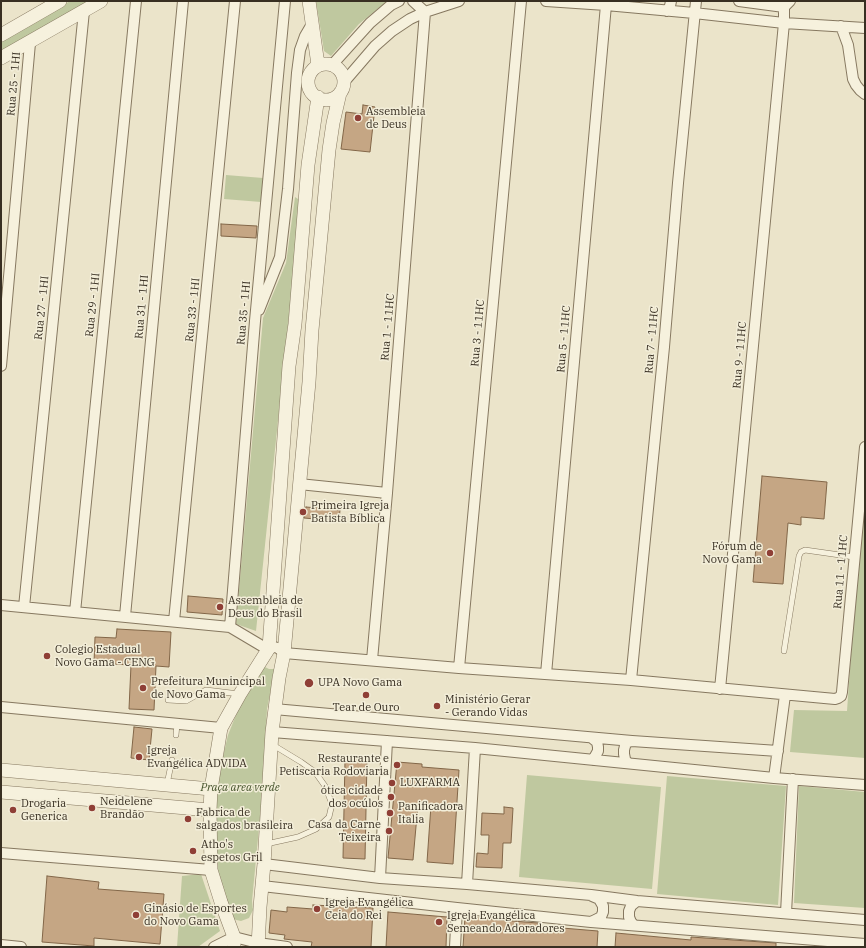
<!DOCTYPE html>
<meta charset="utf-8">
<style>
body{margin:0}
#map{position:relative;width:866px;height:948px;overflow:hidden;background:#ebe4ca;font-family:"IBM Plex Serif",serif}
canvas{display:block}
.frame{position:absolute;inset:0;border:2px solid #382f22;pointer-events:none}
</style>
<div id="map">
<canvas width="866" height="948"></canvas>
<div class="frame"></div>
</div>
<script>
const c = document.querySelector('canvas').getContext('2d');
c.lineJoin = 'round';
function fillPath(path, color) {
  c.fillStyle = color;
  c.fill(path, 'evenodd');
}
function shape(rows) {
  const path = new Path2D();
  for (const r of rows) {
    if (r.length === 3) {
      path.moveTo(r[0] + r[2], r[1]);
      path.arc(r[0], r[1], r[2], 0, 2 * Math.PI);
      continue;
    }
    path.moveTo(r[0], r[1]);
    for (let i = 2; i < r.length; i += 2) path.lineTo(r[i], r[i + 1]);
  }
  return path;
}
function strokePath(path, color, width, dash) {
  c.strokeStyle = color;
  c.lineWidth = width;
  c.lineCap = dash ? 'butt' : 'round';
  c.setLineDash(dash || []);
  c.stroke(path);
}
function write(font, color, halo, rows, align = 'center') {
  c.font = font + ' "IBM Plex Serif",serif';
  c.lineWidth = 3;
  c.setLineDash([]);
  c.textBaseline = 'middle';
  c.strokeStyle = halo;
  c.fillStyle = color;
  for (const [text, x, y, turn = 0] of rows) {
    c.save();
    c.translate(x, y);
    c.rotate((+turn || 0) * Math.PI / 180);
    c.textAlign = isNaN(turn) ? turn : align;
    if (halo) c.strokeText(text, 0, 0);
    c.fillText(text, 0, 0);
    c.restore();
  }
}
const green = shape([
 [70,1,94,1,1,55,1,41],
 [316,1,389,1,380,7,359,24,331,56,324,51],
 [226,175,263,178,261,202,224,199],
 [295,197,301,201,256,631,236,624,263,318,286,263],
 [865,457,865,758,790,752,794,710,847,711],
 [263,666,269,669,275,669,267,709,263,786,252,901,253,910,249,918,241,921,232,919,216,866,213,833,217,782,228,735,244,695],
 [527,775,661,787,652,889,519,877],
 [667,776,786,786,778,905,657,894],
 [799,786,865,792,865,908,794,903],
 [201,874,220,931,198,947,177,947,182,876]
]);
const building = shape([
 [363,105,375,107,370,152,341,149,346,112,362,114,363,105],
 [221,224,257,226,256,238,221,236,221,224],
 [762,476,827,482,824,519,801,517,801,525,788,523,783,584,753,582,762,476],
 [306,507,340,510,339,521,304,518,306,507],
 [188,596,223,599,222,615,187,612,188,596],
 [117,629,171,632,169,667,156,666,154,710,129,709,131,665,94,663,95,637,116,638,117,629],
 [134,727,152,729,149,760,131,758,134,727],
 [345,760,367,760,365,859,343,858,345,760],
 [397,762,422,764,422,767,459,770,453,864,427,862,431,805,418,804,413,860,388,858,397,762],
 [504,807,513,808,511,843,503,843,502,868,476,867,477,853,488,854,489,835,481,835,482,813,504,814,504,807],
 [47,876,99,882,98,889,164,894,160,944,94,938,94,946,42,942,47,876],
 [313,905,373,908,371,947,311,947,312,942,284,939,285,935,269,933,271,910,287,912,287,907,313,909,313,905],
 [388,912,447,917,446,947,386,947,388,912],
 [465,917,525,922,538,923,538,926,598,931,597,947,463,947,465,917],
 [616,933,691,940,691,937,776,943,776,947,615,947,616,933]
]);
const service = shape([
 [784,651,799,556,801,552,805,550,854,557],
 [168,700,186,701,202,692,206,690,239,694],
 [176,735,177,724],
 [167,784,172,760],
 [266,844,298,837,316,829,329,817,332,804,325,786,315,772,301,762,273,745]
]);
const minor = shape([
 [546,1,606,5,694,13,784,23,865,28],
 [739,1,784,7],
 [667,11,670,6,671,1],
 [841,26,848,45,853,79,856,85,860,90,865,94],
 [332,65,370,23,391,5,399,1],
 [344,82,375,46,392,31,410,19,425,12,459,1],
 [259,310,280,257,288,189,297,73,300,50,305,36,312,24],
 [1,366,30,43],
 [299,484,387,493],
 [1,605,230,627,262,646,269,648,274,647,278,648,284,653,459,668,631,680,835,699,838,698,841,696,842,692,865,447],
 [24,607,84,11],
 [75,612,136,1],
 [125,616,183,1],
 [174,621,235,1],
 [230,627,255,321,285,1],
 [372,660,387,493,425,12,413,1],
 [459,668,521,1],
 [546,674,606,5],
 [631,680,664,347,678,183,696,1],
 [720,689,784,23,784,7,790,1],
 [1,707,221,728],
 [274,709,632,741,778,751],
 [272,732,475,748,774,778,865,785],
 [592,738,597,742,598,747,598,751,593,760],
 [629,763,626,762,625,759,624,754,624,750,625,746,627,742,632,741],
 [774,778,785,695],
 [1,853,211,870],
 [264,864,380,878,467,884,591,895,637,901,865,920],
 [380,878,387,741],
 [467,884,475,748],
 [262,886,457,908,591,922,865,944],
 [786,913,793,779],
 [591,922,601,917,603,912,603,906,599,899,592,896],
 [634,925,631,922,629,917,629,911,631,906,637,901],
 [1,945,21,947],
 [214,947,234,937,258,943,287,947],
 [455,947,457,908]
]);
const tertiary = shape([
 [309,1,318,65],
 [1,35,60,1],
 [1,58,101,1],
 [326,82,18],
 [1,770,211,789],
 [1,792,210,810],
 [234,947,234,937,221,902,211,870,210,810,211,789,221,728,240,694,269,648,289,366,295,324,308,165,318,97],
 [258,947,260,907,264,864,272,732,279,678,284,653,309,382,312,330,329,150,333,123,340,93]
]);
const markers = [
 [358,118,4,"#8f3f36"],
 [303,512,4,"#8f3f36"],
 [770,553,4,"#8f3f36"],
 [220,607,4,"#8f3f36"],
 [47,656,4,"#8f3f36"],
 [309,683,5,"#8f3f36"],
 [143,688,4,"#8f3f36"],
 [366,695,4,"#8f3f36"],
 [437,706,4,"#8f3f36"],
 [139,757,4,"#8f3f36"],
 [397,765,4,"#8f3f36"],
 [392,783,4,"#8f3f36"],
 [391,797,4,"#8f3f36"],
 [92,808,4,"#8f3f36"],
 [13,810,4,"#8f3f36"],
 [390,813,4,"#8f3f36"],
 [188,819,4,"#8f3f36"],
 [389,831,4,"#8f3f36"],
 [193,851,4,"#8f3f36"],
 [317,909,4,"#8f3f36"],
 [136,915,4,"#8f3f36"],
 [439,922,4,"#8f3f36"]
];
const streetNames = [
 ["Rua 25 - 1HI",14,84,-85],
 ["Rua 29 - 1HI",93,305,-84],
 ["Rua 31 - 1HI",142,307,-85],
 ["Rua 27 - 1HI",42,308,-84],
 ["Rua 33 - 1HI",193,310,-84],
 ["Rua 35 - 1HI",244,313,-85],
 ["Rua 1 - 11HC",388,327,-85],
 ["Rua 3 - 11HC",478,333,-85],
 ["Rua 5 - 11HC",564,339,-85],
 ["Rua 7 - 11HC",652,340,-85],
 ["Rua 9 - 11HC",740,355,-85],
 ["Rua 11 - 11HC",841,572,-85]
];
const poiNames = [
 ["Assembleia",366,112],
 ["de Deus",366,125],
 ["Primeira Igreja",311,506],
 ["Batista Bíblica",311,519],
 ["Fórum de",762,547,"right"],
 ["Novo Gama",762,560,"right"],
 ["Assembleia de",228,601],
 ["Deus do Brasil",228,614],
 ["Colegio Estadual",55,650],
 ["Novo Gama - CENG",55,663],
 ["Prefeitura Munincipal",151,682],
 ["de Novo Gama",151,695],
 ["UPA Novo Gama",318,683],
 ["Ministério Gerar",445,700],
 ["- Gerando Vidas",445,713],
 ["Tear de Ouro",366,708,"center"],
 ["Igreja",147,751],
 ["Evangélica ADVIDA",147,764],
 ["Restaurante e",389,759,"right"],
 ["Petiscaria Rodoviaria",389,772,"right"],
 ["LUXFARMA",400,783],
 ["ótica cidade",383,791,"right"],
 ["dos ocúlos",383,804,"right"],
 ["Neidelene",100,802],
 ["Brandão",100,815],
 ["Drogaria",21,804],
 ["Generica",21,817],
 ["Panificadora",398,807],
 ["Italia",398,820],
 ["Fabrica de",196,813],
 ["salgados brasileira",196,826],
 ["Casa da Carne",381,825,"right"],
 ["Teixeira",381,838,"right"],
 ["Atho's",201,845],
 ["espetos Gril",201,858],
 ["Igreja Evangélica",325,903],
 ["Ceia do Rei",325,916],
 ["Ginásio de Esportes",144,909],
 ["do Novo Gama",144,922],
 ["Igreja Evangélica",447,916],
 ["Semeando Adoradores",447,929]
];
const parkNames = [
 ["Praça area verde",240,788]
];
fillPath(green, '#bfc89f');
fillPath(building, '#c5a684');
strokePath(building, '#826648', 1);
strokePath(service, '#867860', 6);
strokePath(minor, '#867860', 12);
strokePath(tertiary, '#867860', 14);
strokePath(service, '#f6f1dd', 5);
strokePath(minor, '#f6f1dd', 10);
strokePath(tertiary, '#f6f1dd', 13);
for (const [x, y, r, color] of markers) {
  const dot = new Path2D();
  dot.arc(x, y, r, 0, 2 * Math.PI);
  c.fillStyle = color;
  c.fill(dot);
  strokePath(dot, '#f3eed9', 1.5);
}
write('11px', '#382f22', '#f3eed9', streetNames);
write('11px', '#382f22', '#f3eed9', poiNames, 'left');
write('italic 11px', '#44522b', '#f3eed9', parkNames);
</script>
